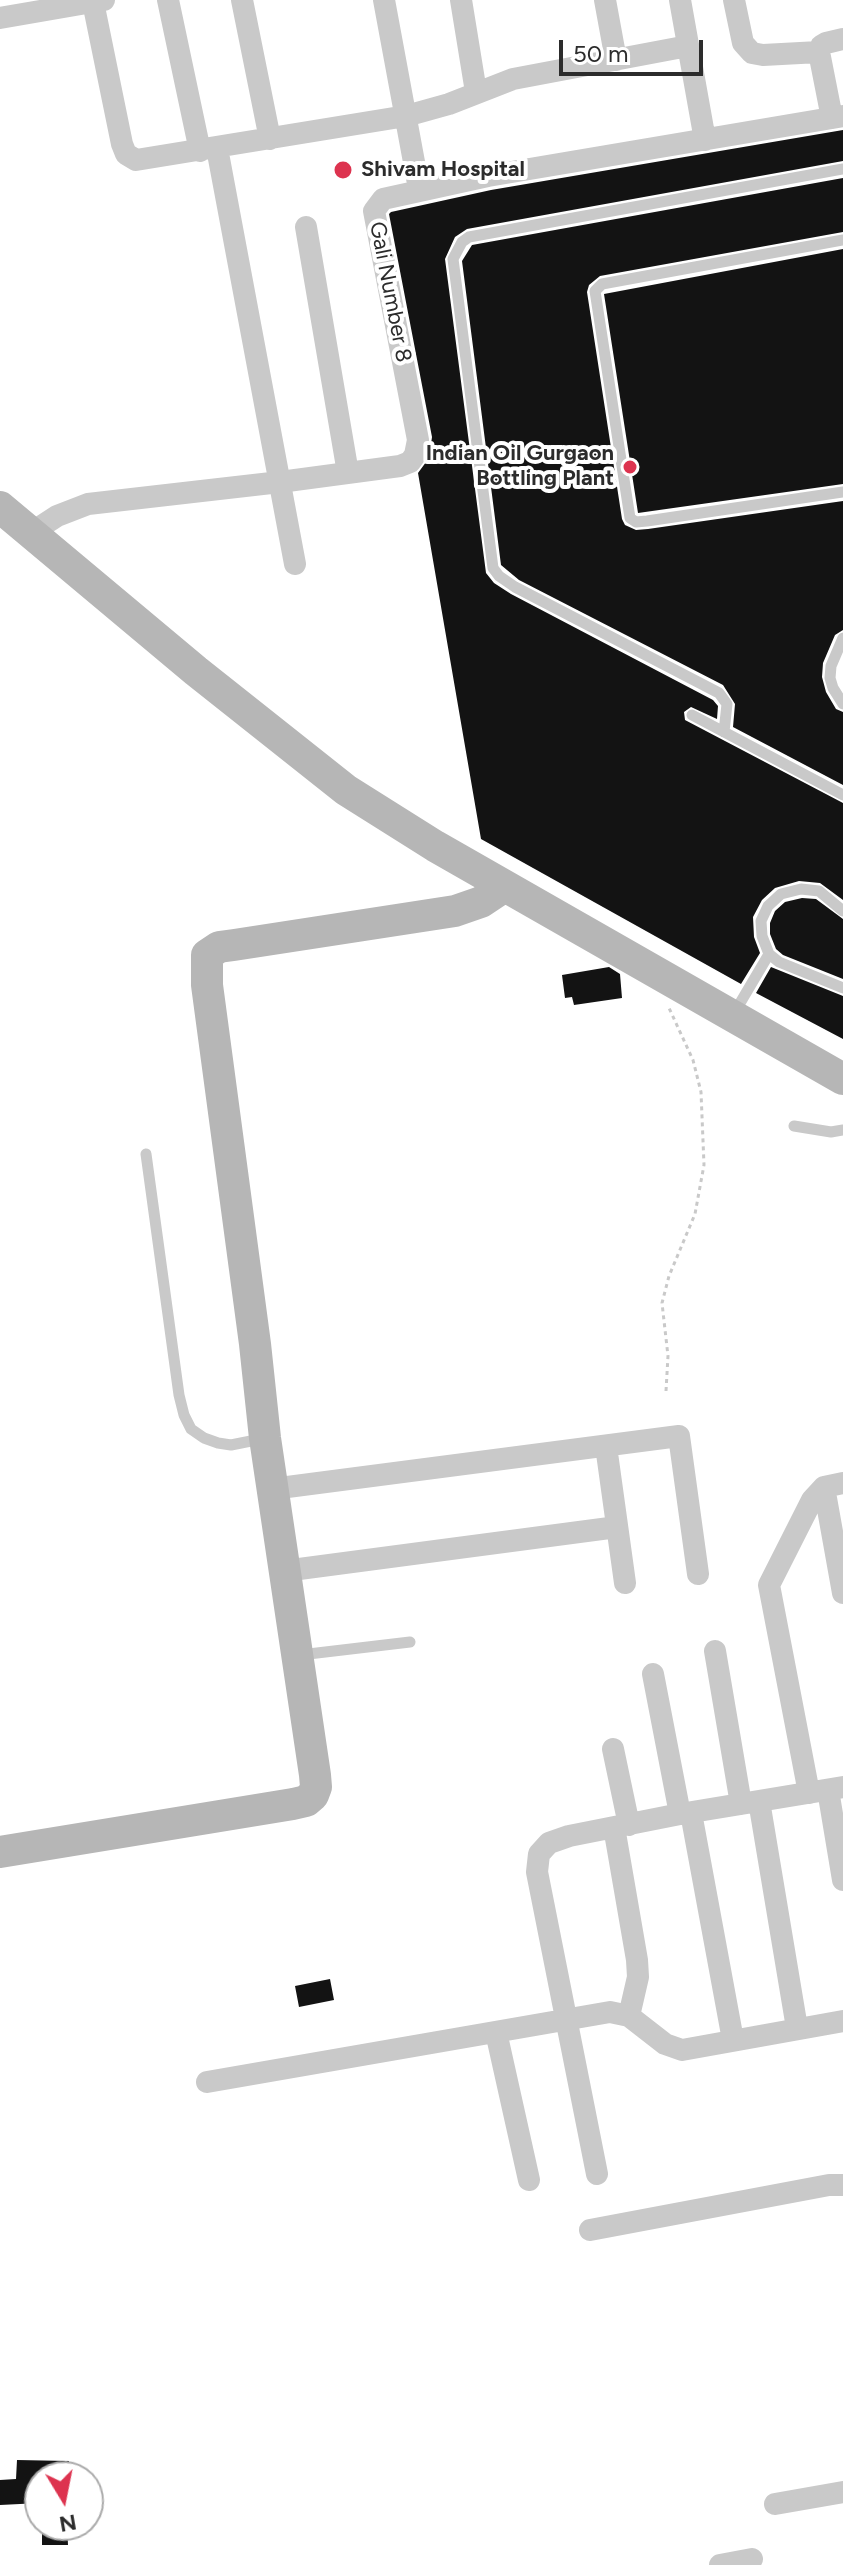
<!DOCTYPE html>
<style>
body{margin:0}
#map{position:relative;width:843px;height:2565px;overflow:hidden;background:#fff;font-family:Figtree,sans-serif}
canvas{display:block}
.north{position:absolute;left:24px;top:2461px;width:80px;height:80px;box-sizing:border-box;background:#fff;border:2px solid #ababab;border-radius:50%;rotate:170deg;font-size:22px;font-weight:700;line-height:32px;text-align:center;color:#2c2c2c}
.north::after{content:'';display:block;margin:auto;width:28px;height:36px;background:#dd334f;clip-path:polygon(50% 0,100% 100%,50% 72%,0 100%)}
.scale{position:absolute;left:559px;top:40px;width:144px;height:36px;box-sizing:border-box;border:4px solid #2c2c2c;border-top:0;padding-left:10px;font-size:24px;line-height:28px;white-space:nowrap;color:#2c2c2c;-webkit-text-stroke:6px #fff;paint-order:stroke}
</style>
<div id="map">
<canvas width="843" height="2565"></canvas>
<div class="north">N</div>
<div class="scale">50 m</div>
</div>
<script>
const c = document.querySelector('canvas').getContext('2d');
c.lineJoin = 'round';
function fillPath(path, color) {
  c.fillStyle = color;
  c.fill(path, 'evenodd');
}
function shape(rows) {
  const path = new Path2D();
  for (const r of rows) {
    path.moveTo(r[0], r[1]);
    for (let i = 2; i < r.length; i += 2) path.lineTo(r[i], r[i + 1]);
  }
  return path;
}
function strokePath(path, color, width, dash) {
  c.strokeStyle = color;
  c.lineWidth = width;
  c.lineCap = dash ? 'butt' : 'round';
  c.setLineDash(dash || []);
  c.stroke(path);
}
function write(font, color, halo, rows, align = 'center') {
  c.font = font + ' Figtree,sans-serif';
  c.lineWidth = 8;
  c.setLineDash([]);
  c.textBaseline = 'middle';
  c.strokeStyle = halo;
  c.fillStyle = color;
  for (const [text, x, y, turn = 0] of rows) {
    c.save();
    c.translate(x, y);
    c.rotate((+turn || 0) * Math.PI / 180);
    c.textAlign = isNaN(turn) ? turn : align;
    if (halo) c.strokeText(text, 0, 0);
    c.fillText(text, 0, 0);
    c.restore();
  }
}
const building = shape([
 [843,130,843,161,467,229,455,237,445,259,486,573,494,583,511,594,713,700,718,706,717,719,691,707,684,712,685,720,843,803,843,900,820,883,799,881,775,888,762,900,753,917,754,937,760,953,741,984,481,839,418,473,429,458,432,437,389,214,391,212,491,190],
 [843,178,843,232,600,276,589,285,587,292,622,519,625,525,636,530,648,529,843,501,843,630,835,635,823,663,822,677,826,692,836,709,843,712,843,785,733,727,735,704,723,685,519,580,501,565,462,261,472,245],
 [843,249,843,484,638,513,604,294],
 [802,898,816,899,843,919,843,979,783,955,776,949,770,934,770,923,775,911,785,902],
 [609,967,620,974,622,998,574,1005,572,997,565,998,562,975],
 [771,967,843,996,843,1039,756,993],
 [330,1979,334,2000,299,2007,295,1986],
 [17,2460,69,2461,68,2477,40,2477,40,2503,0,2505,0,2480,16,2479],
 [42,2525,67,2525,68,2545,42,2545]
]);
const path = shape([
 [666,1391,668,1356,662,1303,669,1276,695,1214,704,1165,701,1092,693,1060,669,1008]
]);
const lane = shape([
 [843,240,602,284,595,291,630,518,636,522,647,521,843,492],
 [843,638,831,666,830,678,833,688,843,704],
 [692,715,843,795],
 [724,732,727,704,719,693,515,587,499,576,493,568,453,259,462,242,469,237,843,169],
 [843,911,819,891,801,889,781,894,768,906,761,921,762,936,769,954,779,962,843,988],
 [733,1015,769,954],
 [794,1126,831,1132,843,1130],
 [146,1154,179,1395,184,1415,191,1429,204,1438,218,1443,231,1445,261,1439],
 [300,1655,410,1642]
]);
const street = shape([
 [168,0,200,151],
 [242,0,270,139],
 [384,0,419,189],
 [461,0,476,92],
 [605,0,616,60],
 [680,0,705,140],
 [734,0,743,43,752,53,763,55,819,52],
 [93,2,122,144,126,154,136,160,406,116,449,104,513,79,688,46],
 [0,18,104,0],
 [832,118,819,52,821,46,826,43,843,39],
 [217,148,295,564],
 [306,227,348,473],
 [31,533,57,516,88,504,280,482,400,466,410,462,415,455,418,440,374,211,383,199,488,176,843,116],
 [606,1446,625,1583],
 [824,1487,843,1593],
 [272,1489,679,1436,698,1574],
 [284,1571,617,1527],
 [715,1651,741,1804],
 [653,1674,680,1814],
 [613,1749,629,1825],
 [828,1790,843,1880],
 [809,1793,769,1585,812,1500,824,1487,843,1483],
 [759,1801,797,2028],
 [691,1813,733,2040],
 [614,1827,637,1960,638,1977,629,2016],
 [496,2032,529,2180],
 [207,2082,610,2012,629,2016,665,2044,682,2050,843,2021],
 [597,2174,537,1872,539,1854,549,1843,569,1836,680,1814,843,1787],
 [590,2230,829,2185,843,2185],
 [775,2504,843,2492],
 [720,2565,752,2559]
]);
const secondary = shape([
 [0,507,196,671,346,790,435,846,843,1079],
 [0,1852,293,1804,306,1801,313,1795,316,1787,315,1775,265,1438,255,1344,207,985,207,955,219,947,234,945,455,911,481,902,505,886]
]);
const markers = [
 [343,170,10,"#dd334f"],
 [630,467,8,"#dd334f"]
];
const poiNames = [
 ["Shivam Hospital",361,170],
 ["Indian Oil Gurgaon",614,454,"right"],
 ["Bottling Plant",614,479,"right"]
];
const streetNames = [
 ["Gali Number 8",390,292,79]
];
fillPath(building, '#131313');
strokePath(path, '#c9c9c9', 3, [4, 4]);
strokePath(lane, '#c9c9c9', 11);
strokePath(street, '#c9c9c9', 22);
strokePath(secondary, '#b6b6b6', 32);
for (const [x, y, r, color] of markers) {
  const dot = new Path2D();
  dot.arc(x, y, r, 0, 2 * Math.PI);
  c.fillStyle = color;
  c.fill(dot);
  strokePath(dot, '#fff', 3);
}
write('bold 22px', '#2c2c2c', '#fff', poiNames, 'left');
write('22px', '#2c2c2c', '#fff', streetNames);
</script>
